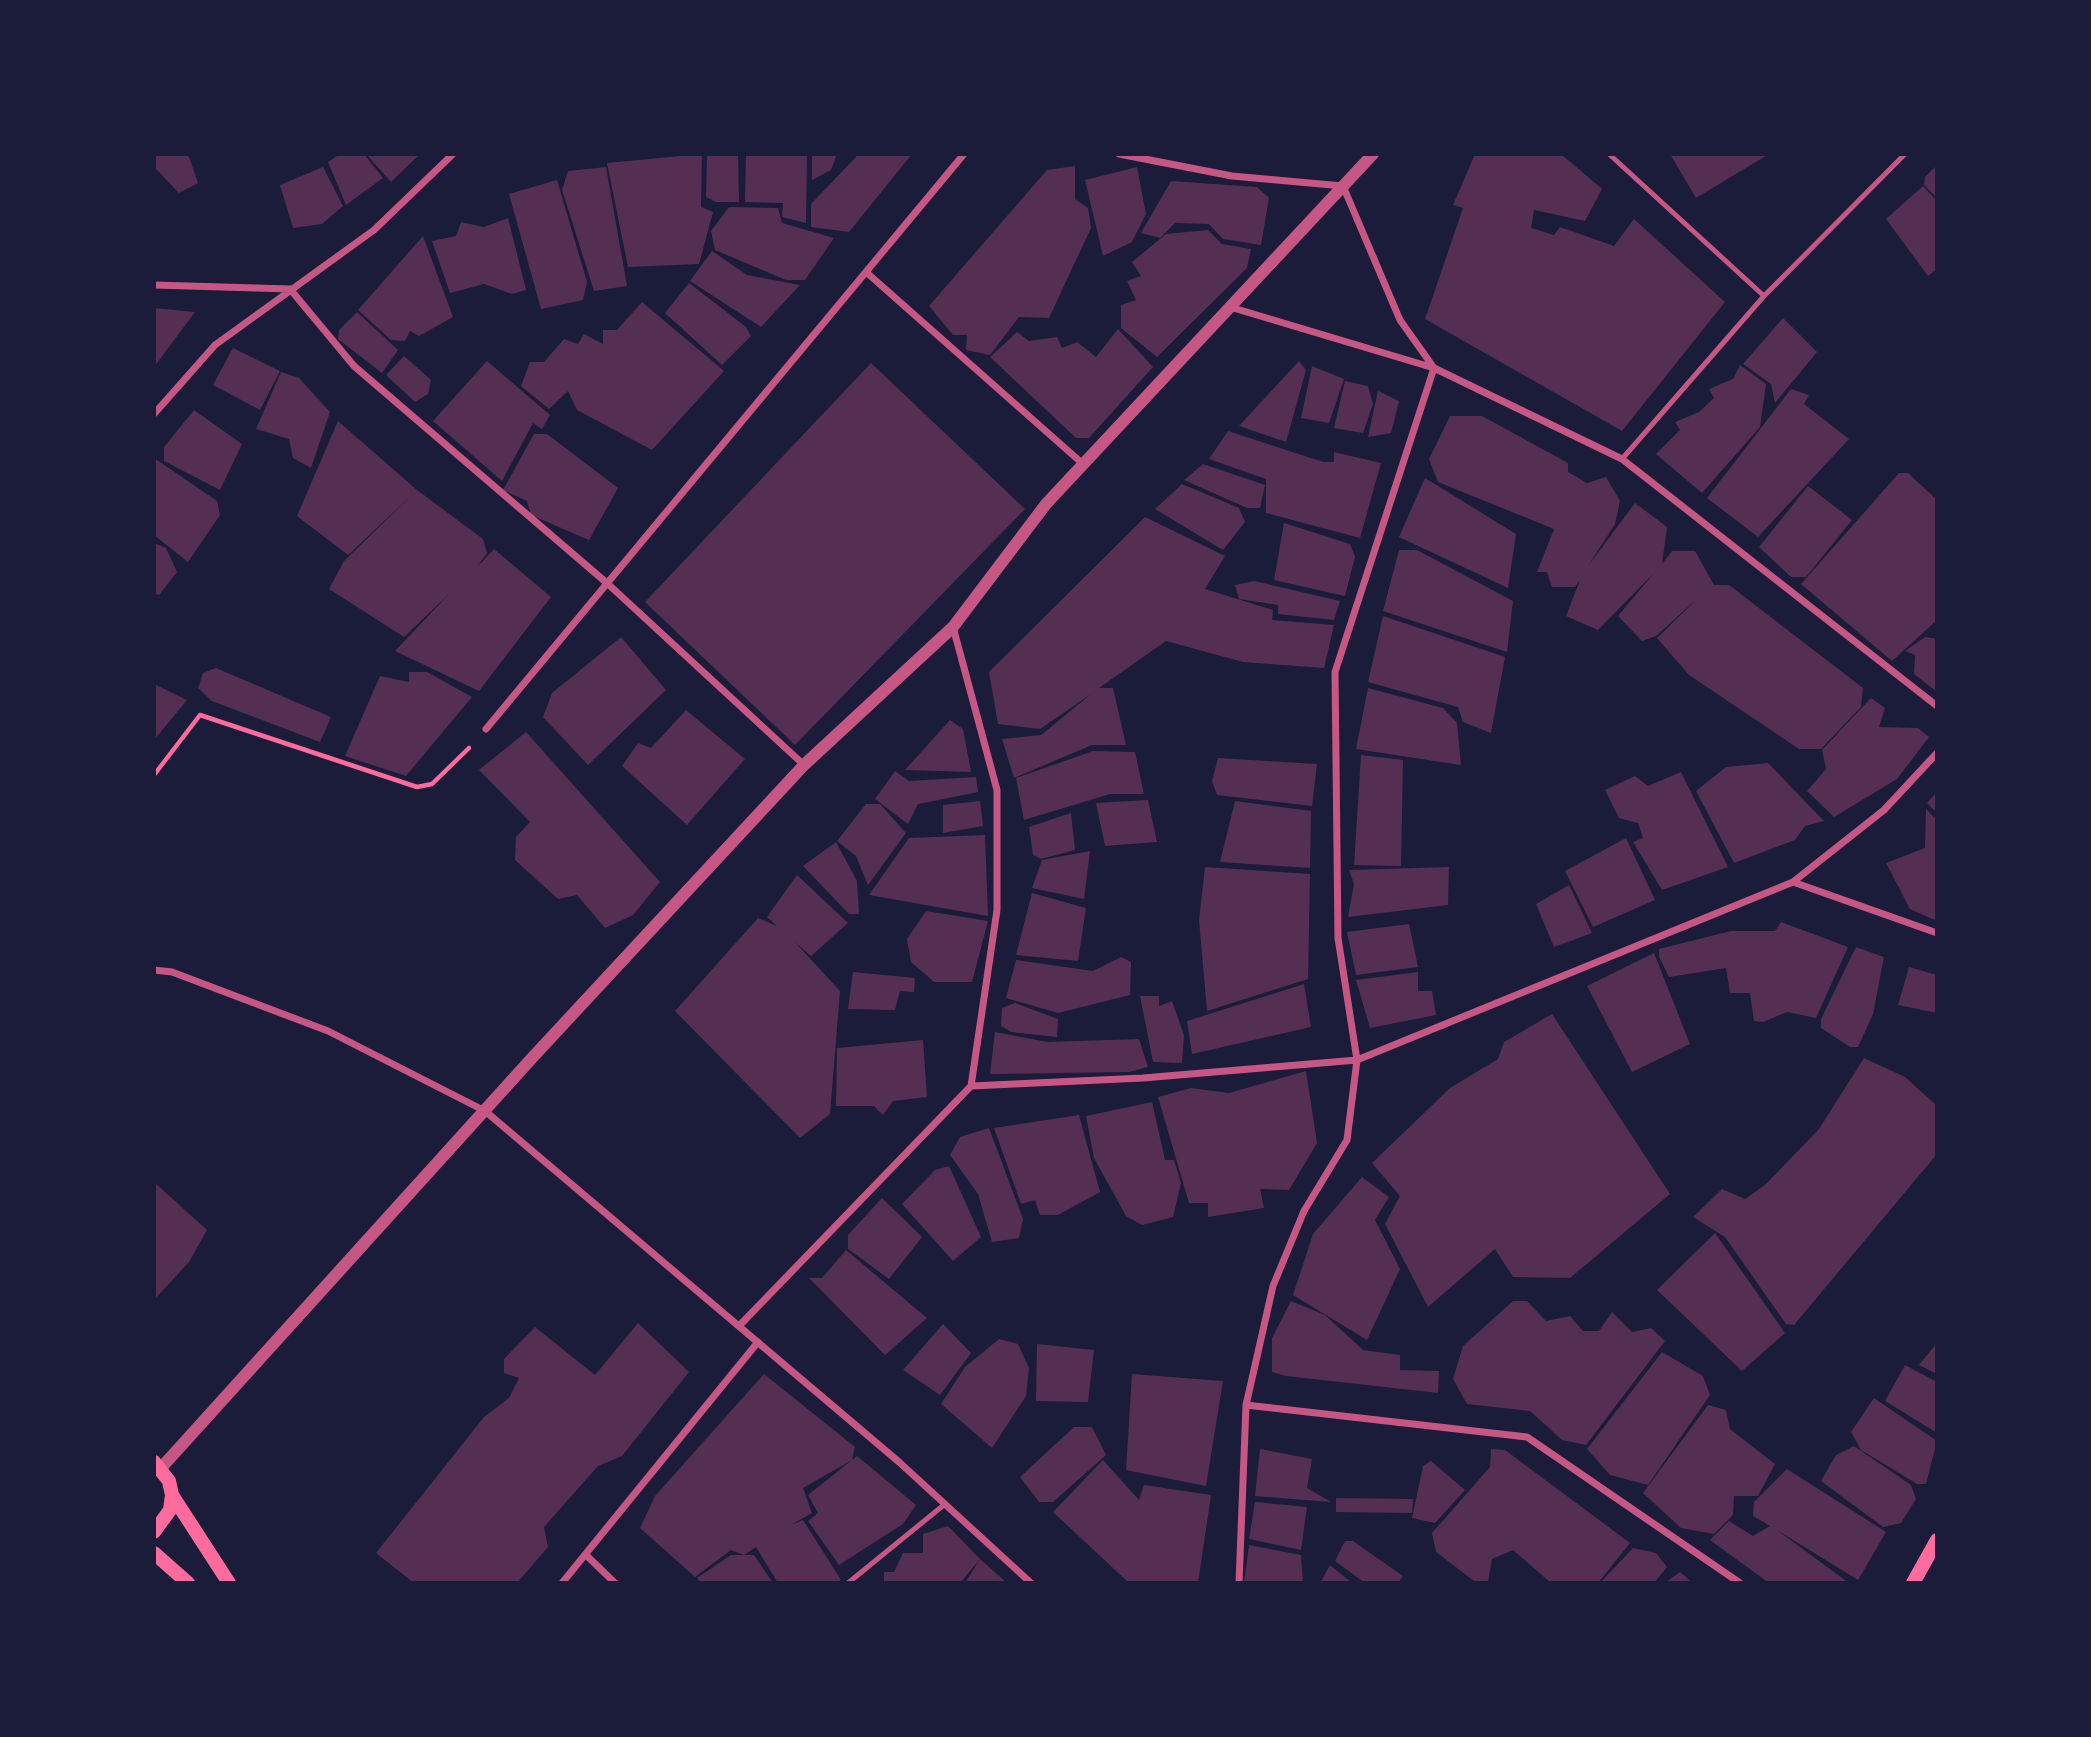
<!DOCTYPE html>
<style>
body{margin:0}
#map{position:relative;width:2091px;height:1737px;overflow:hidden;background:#1b1b3a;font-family:Montserrat,sans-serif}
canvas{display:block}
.frame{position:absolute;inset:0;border:156px solid #1b1b3a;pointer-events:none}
</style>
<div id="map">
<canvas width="2091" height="1737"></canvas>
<div class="frame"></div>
</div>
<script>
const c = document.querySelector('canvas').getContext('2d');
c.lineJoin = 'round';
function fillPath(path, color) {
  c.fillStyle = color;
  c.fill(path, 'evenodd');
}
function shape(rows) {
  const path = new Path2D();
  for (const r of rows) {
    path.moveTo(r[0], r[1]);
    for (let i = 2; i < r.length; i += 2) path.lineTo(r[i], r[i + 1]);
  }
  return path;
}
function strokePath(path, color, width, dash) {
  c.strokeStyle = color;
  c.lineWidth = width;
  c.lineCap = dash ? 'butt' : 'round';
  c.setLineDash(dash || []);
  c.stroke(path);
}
const building = shape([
 [154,154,188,154,198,183,179,193,154,167],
 [340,154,364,154,383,178,346,205,328,162],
 [366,154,420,154,391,182],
 [702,154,701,207,713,212,699,264,628,267,607,163],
 [707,154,738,154,739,202,716,202,706,197],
 [746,154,807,154,806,223,782,217,783,203,745,202],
 [812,154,837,154,831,170,812,180],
 [854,154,912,154,849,232,811,227,811,204,856,157],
 [1475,154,1561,154,1602,189,1585,221,1534,210,1531,228,1554,235,1560,227,1614,246,1634,219,1725,302,1622,431,1425,319,1463,208,1453,205],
 [1670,154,1769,154,1696,198],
 [1937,165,1937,198,1924,185,1925,177],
 [1075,166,1075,199,1088,208,1091,228,1049,318,1019,317,990,355,966,350,967,335,953,335,929,306,1047,170],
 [323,167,343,206,322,224,293,228,280,185],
 [606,167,627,286,594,291,562,190,568,171],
 [1137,167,1146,214,1132,242,1103,256,1085,180],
 [557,180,587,282,583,300,541,309,509,194],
 [1171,181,1257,187,1269,198,1261,245,1223,239,1209,224,1175,223,1160,238,1141,233],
 [1923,186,1937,201,1937,269,1928,276,1886,219],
 [729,207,778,208,782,223,834,238,805,280,786,280,715,250,711,231],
 [508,218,526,290,512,294,484,284,450,293,432,241,456,236,461,222,484,227],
 [1208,230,1222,244,1251,249,1247,268,1157,357,1121,328,1121,305,1136,300,1127,281,1141,276,1132,262,1166,234],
 [423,236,453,317,419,336,410,331,405,341,391,340,358,310],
 [712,251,747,275,800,285,761,327,690,281],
 [689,283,746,327,751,336,722,365,665,313],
 [642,302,724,371,652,450,577,410,568,391,549,409,521,386,530,362,544,362,564,339,578,344,584,334,603,344,603,330,617,330],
 [154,308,195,312,154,367],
 [357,312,398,350,382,373,338,339,339,330],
 [1783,318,1817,352,1775,403,1771,384,1743,364],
 [1118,329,1153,367,1089,438,1076,438,990,357,1017,332,1029,341,1057,337,1062,348,1077,342,1096,357],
 [233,348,280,371,260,410,213,385],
 [404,356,431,380,428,394,415,402,386,375],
 [487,361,550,415,542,429,533,423,502,481,433,421],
 [1299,361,1306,370,1286,442,1239,426],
 [871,363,1025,509,795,745,645,602],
 [1740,365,1766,384,1760,427,1702,493,1656,454,1680,430,1675,422,1699,412,1714,398,1709,389,1733,379],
 [1312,366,1344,379,1329,423,1301,418],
 [281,372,299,378,330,412,311,468,293,458,289,439,256,429],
 [1345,381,1368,386,1373,404,1363,433,1334,428],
 [1791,389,1809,395,1804,404,1849,439,1758,537,1707,498],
 [1378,391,1399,401,1391,433,1368,437],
 [194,410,242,444,220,490,164,461,164,447],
 [1450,416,1482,416,1568,463,1568,472,1587,483,1606,477,1620,501,1615,524,1588,566,1635,503,1667,527,1662,564,1672,551,1695,551,1714,585,1729,585,1863,688,1861,707,1821,749,1799,749,1689,675,1657,638,1699,597,1656,636,1642,641,1618,616,1654,573,1598,630,1566,616,1580,580,1575,587,1552,587,1547,572,1537,572,1554,529,1438,482,1429,459],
 [338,421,417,490,483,539,487,553,477,567,494,549,551,597,479,691,395,651,449,594,404,637,329,589,344,561,412,495,348,555,297,516],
 [1228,431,1323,462,1334,462,1334,452,1381,463,1360,538,1266,513,1266,479,1209,459],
 [534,434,547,434,618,488,589,540,531,515,527,501,503,490],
 [154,458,217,501,220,515,188,562,154,535],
 [1203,464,1265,485,1260,508,1247,508,1184,480],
 [1899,473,1908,473,1937,500,1937,620,1892,661,1801,584],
 [1425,478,1516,534,1508,588,1399,537],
 [1182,484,1239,508,1245,522,1223,550,1155,509],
 [1808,486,1852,520,1806,577,1791,577,1759,547],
 [1145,517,1225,556,1205,589,1273,610,1272,620,1334,625,1324,668,1243,662,1166,641,1099,688,1113,688,1126,745,1092,745,1014,778,1002,739,1041,735,1091,694,1040,729,998,724,989,672],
 [1284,523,1350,544,1355,557,1345,596,1274,580],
 [154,543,166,548,177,572,159,595,154,593],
 [1399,550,1417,550,1513,601,1507,652,1383,611],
 [1254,581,1340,601,1334,620,1278,614,1278,605,1239,599,1235,585],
 [1383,616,1505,657,1491,733,1463,722,1458,707,1368,682],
 [621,637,666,690,588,765,543,717,552,693],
 [1925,637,1937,639,1937,692,1914,674,1915,655,1905,651],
 [216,668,331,717,320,742,212,701,198,688,203,673],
 [409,672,427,672,472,697,406,776,345,756,380,676,409,682],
 [154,684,187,700,154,740],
 [1368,688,1443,708,1457,723,1461,765,1356,749],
 [1871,698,1885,708,1879,727,1918,728,1929,737,1897,779,1834,817,1807,791,1826,769,1822,750],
 [686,710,745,759,687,825,622,766,638,743,651,748],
 [950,720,963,729,971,772,905,770],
 [526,732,660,882,633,915,605,928,577,895,558,899,515,860,516,837,530,822,479,770],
 [1093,751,1135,752,1144,794,1110,794,1024,820,1016,778],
 [1361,755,1403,760,1401,866,1354,865],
 [1218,758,1317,764,1312,806,1217,795,1212,781],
 [1768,763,1824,821,1805,826,1795,840,1734,863,1696,791,1726,767],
 [895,771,909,781,976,777,978,792,918,804,908,824,875,799],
 [1681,772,1728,867,1662,890,1633,842,1643,838,1638,823,1619,818,1605,790,1635,776,1648,786],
 [1937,792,1937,813,1927,803],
 [1148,800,1157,842,1105,846,1096,803],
 [980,801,983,826,943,833,943,805],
 [1235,801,1311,811,1310,868,1220,862],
 [866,804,880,804,906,833,868,885,856,856,837,841],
 [1926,809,1937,820,1937,921,1910,909,1886,863,1925,848],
 [1071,813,1075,850,1041,859,1033,855,1029,827],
 [985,835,988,916,869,895,909,838],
 [1626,838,1655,900,1593,927,1565,871],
 [836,842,857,881,859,914,849,914,803,866],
 [1090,851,1084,899,1032,888,1042,860],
 [1205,867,1310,874,1308,979,1207,1011,1199,920],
 [1449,867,1448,905,1348,917,1354,884,1349,870],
 [797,875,848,923,811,956,795,942,840,991,830,1114,800,1138,675,1011,758,918,777,926,767,917],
 [1569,885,1592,933,1554,947,1536,904],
 [1032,893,1086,908,1078,961,1016,955],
 [926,911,988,921,972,982,934,982,911,962,907,939],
 [1781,922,1848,947,1816,1018,1787,1012,1763,1022,1754,1021,1750,993,1730,993,1726,968,1669,977,1659,957,1659,949,1731,931,1775,931],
 [1409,924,1418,967,1356,975,1347,932],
 [1856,947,1884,957,1873,1014,1858,1047,1850,1047,1821,1028,1821,1019],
 [1654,953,1690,1044,1632,1072,1587,986],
 [1121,957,1131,962,1130,995,1058,1013,1006,998,1016,960,1093,971],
 [1909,967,1937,975,1937,1013,1898,1005],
 [853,972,915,978,914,992,900,991,895,1010,848,1009],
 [1418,972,1418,991,1432,991,1436,1015,1370,1028,1356,980],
 [1304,984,1311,1027,1192,1054,1187,1021],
 [1140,996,1159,996,1159,1006,1172,1001,1184,1035,1182,1063,1153,1062],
 [1015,1003,1058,1019,1057,1037,1011,1032,1001,1026,1002,1008],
 [1552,1014,1670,1194,1570,1278,1513,1277,1495,1249,1428,1307,1385,1224,1400,1196,1372,1163,1450,1088,1498,1059,1504,1042],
 [995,1032,1048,1042,1139,1039,1148,1067,1129,1072,990,1074],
 [923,1040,927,1097,893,1101,883,1115,874,1106,836,1106,837,1048],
 [1864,1058,1905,1077,1937,1106,1937,1154,1794,1325,1786,1324,1725,1237,1693,1217,1722,1189,1745,1199,1765,1185,1819,1129],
 [1306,1071,1317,1143,1289,1190,1260,1189,1264,1208,1208,1217,1208,1203,1189,1203,1158,1097,1191,1088,1229,1093],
 [1152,1102,1165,1160,1174,1160,1181,1183,1173,1217,1142,1225,1126,1216,1094,1158,1086,1116],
 [1079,1115,1100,1192,1058,1215,1040,1215,1035,1200,1021,1204,994,1128],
 [989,1128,1023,1219,1019,1238,992,1242,978,1194,950,1155,960,1137],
 [949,1166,981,1237,953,1261,902,1204,935,1170],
 [1362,1177,1389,1197,1375,1220,1400,1269,1367,1340,1293,1295,1313,1234],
 [154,1182,207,1230,189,1262,154,1300],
 [882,1198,922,1237,889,1279,848,1249,848,1235],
 [1715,1233,1785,1333,1742,1371,1657,1290],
 [846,1250,927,1318,885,1355,809,1278,822,1278],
 [1291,1301,1325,1315,1363,1350,1400,1355,1400,1370,1439,1371,1438,1393,1286,1376,1272,1372,1272,1338],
 [1513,1301,1527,1301,1546,1321,1570,1316,1583,1331,1599,1331,1612,1312,1632,1332,1651,1328,1665,1341,1586,1445,1562,1440,1530,1411,1467,1404,1453,1379,1463,1346],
 [638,1323,689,1372,622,1456,598,1466,544,1527,548,1547,517,1583,414,1583,376,1553,484,1417,509,1398,519,1378,504,1373,504,1359,535,1327,595,1375],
 [943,1324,971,1353,940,1395,903,1370],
 [999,1339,1018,1344,1029,1368,1026,1396,992,1448,941,1404,965,1367],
 [1937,1343,1937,1374,1919,1365],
 [1037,1344,1094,1350,1088,1402,1036,1401],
 [1662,1352,1703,1376,1710,1395,1648,1485,1610,1475,1587,1449],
 [1905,1365,1937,1382,1937,1433,1885,1401],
 [764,1374,855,1447,852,1460,803,1488,812,1513,791,1525,803,1520,841,1580,836,1583,778,1583,756,1547,744,1555,731,1550,695,1577,640,1528,655,1496],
 [1132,1374,1223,1381,1206,1486,1126,1470],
 [1874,1398,1937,1441,1926,1484,1917,1484,1861,1450,1851,1432],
 [1708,1405,1726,1410,1730,1429,1775,1464,1758,1496,1734,1496,1733,1515,1714,1534,1681,1528,1643,1493],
 [1074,1427,1092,1427,1106,1455,1053,1502,1039,1502,1020,1477],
 [1854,1446,1911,1485,1916,1499,1901,1523,1883,1527,1821,1481,1836,1455],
 [1260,1449,1312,1459,1307,1488,1331,1502,1255,1496],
 [1491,1449,1505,1450,1630,1543,1598,1583,1551,1583,1513,1550,1492,1559,1488,1582,1474,1581,1436,1552,1432,1533,1490,1467],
 [857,1456,916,1505,903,1524,839,1565,808,1521,818,1513,808,1495],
 [1103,1460,1139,1500,1144,1485,1211,1495,1198,1583,1129,1583,1053,1512],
 [1431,1461,1465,1490,1435,1523,1412,1518,1423,1466],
 [1787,1469,1886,1532,1858,1580,1777,1530,1849,1583,1769,1583,1710,1540,1729,1521,1753,1536,1770,1526,1753,1516,1754,1502],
 [1336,1498,1413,1499,1412,1513,1336,1512],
 [1255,1502,1307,1507,1301,1550,1249,1539],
 [948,1526,980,1559,960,1583,884,1583,884,1572,894,1572,903,1553,923,1553,923,1534],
 [1345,1541,1353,1541,1403,1576,1398,1583,1365,1583,1335,1561],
 [1249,1545,1301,1555,1303,1583,1244,1583],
 [1633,1548,1656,1553,1667,1567,1654,1583,1600,1583],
 [731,1555,754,1555,773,1583,701,1583,697,1578],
 [980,1559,1007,1583,965,1583],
 [1330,1565,1352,1583,1320,1583],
 [1680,1572,1693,1583,1665,1583]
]);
const path = shape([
 [154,775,200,715,417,787,432,784,469,748]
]);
const service = shape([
 [1609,154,1764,296],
 [1622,459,1764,296,1905,154],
 [848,1583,945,1504]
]);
const minor = shape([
 [1119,154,1232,176,1343,186,1400,320,1434,368,1335,672,1338,938,1357,1060,1347,1140,1304,1211,1273,1286,1246,1405,1239,1583],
 [866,272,1083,464],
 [154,285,290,289],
 [290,289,354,366,608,584,804,765],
 [1230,307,1434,368,1622,459,1937,706],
 [154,414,215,345,374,230,453,154],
 [953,627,997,790,997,910,971,1086],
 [486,729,964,154],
 [1793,882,1937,933],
 [154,970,172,972,328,1031,485,1111,899,1462,1031,1583],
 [739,1326,971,1086,1143,1078,1357,1060,1793,882,1884,810,1937,753],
 [1246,1405,1527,1437,1740,1583],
 [586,1555,615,1583],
 [562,1583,758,1342]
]);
const tertiary = shape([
 [161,1468,532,1058,804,765,953,627,1046,504,1373,154]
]);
const secondary = shape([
 [154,1462,169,1481,172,1495,170,1510,154,1532],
 [172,1495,229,1583],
 [154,1553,188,1583],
 [1913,1583,1937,1540]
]);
fillPath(building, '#542f53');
strokePath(path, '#ff6b9d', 4.5);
strokePath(service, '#c65784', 5);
strokePath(minor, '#c65784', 7);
strokePath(tertiary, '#c65784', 12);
strokePath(secondary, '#ff6b9d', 14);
</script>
